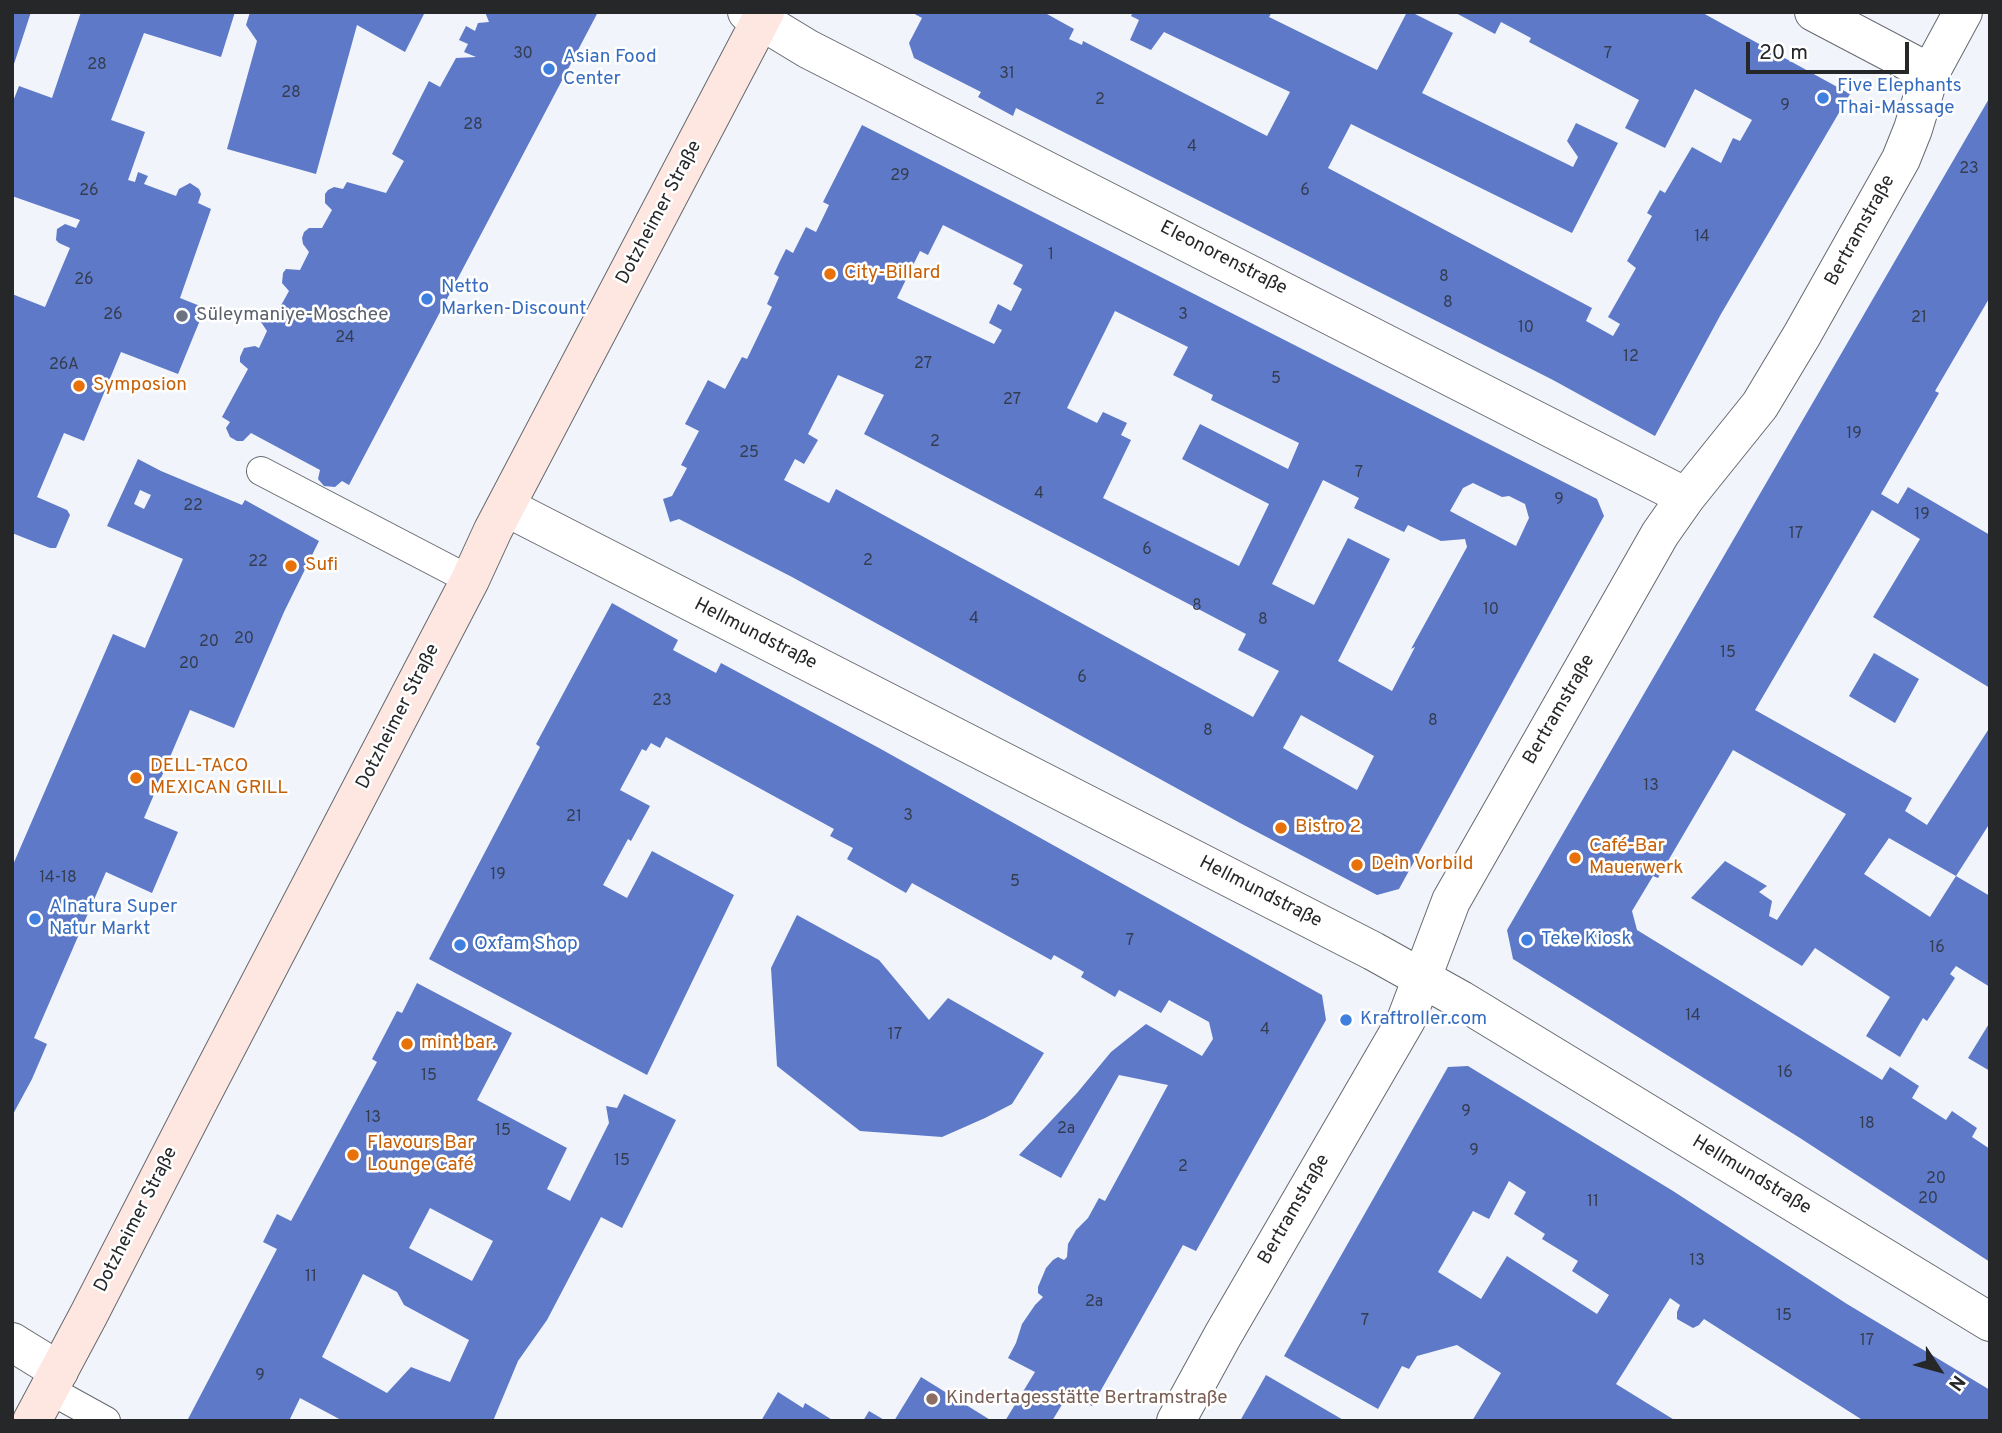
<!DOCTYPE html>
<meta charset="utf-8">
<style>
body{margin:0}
#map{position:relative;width:2002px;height:1433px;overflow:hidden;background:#f1f4fb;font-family:Overpass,sans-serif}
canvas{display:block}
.frame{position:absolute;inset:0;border:14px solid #262729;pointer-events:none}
.north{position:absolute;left:1904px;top:1335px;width:70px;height:70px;-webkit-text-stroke:5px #fff;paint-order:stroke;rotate:126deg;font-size:19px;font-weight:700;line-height:28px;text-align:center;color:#262729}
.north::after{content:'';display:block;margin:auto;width:24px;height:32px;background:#262729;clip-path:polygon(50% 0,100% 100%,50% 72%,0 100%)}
.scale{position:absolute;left:1746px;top:42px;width:163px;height:32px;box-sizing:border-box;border:4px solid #262729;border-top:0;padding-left:9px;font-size:21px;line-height:24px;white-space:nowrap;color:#262729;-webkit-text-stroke:5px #fff;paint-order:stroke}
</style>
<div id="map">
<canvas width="2002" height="1433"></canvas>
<div class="frame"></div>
<div class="north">N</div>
<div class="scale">20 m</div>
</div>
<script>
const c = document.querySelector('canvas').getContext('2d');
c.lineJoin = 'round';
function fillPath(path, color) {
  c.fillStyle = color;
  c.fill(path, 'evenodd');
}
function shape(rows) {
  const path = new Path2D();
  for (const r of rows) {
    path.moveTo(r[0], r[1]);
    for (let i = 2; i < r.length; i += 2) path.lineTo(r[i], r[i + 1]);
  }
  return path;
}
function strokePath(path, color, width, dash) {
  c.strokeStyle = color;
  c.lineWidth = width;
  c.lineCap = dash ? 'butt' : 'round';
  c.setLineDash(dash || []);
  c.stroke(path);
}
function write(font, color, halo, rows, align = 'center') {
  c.font = font + ' Overpass,sans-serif';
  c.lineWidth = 5;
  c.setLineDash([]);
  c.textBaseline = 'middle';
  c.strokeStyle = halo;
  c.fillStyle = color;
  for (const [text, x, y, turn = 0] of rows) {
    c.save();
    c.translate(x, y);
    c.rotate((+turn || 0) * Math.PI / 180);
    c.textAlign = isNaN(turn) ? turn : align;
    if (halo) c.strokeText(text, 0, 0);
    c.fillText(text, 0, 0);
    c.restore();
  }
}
const building = shape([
 [12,12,31,12,13,67,12,67],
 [81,12,235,12,221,57,144,33,111,120,145,132,128,180,135,182,138,172,148,176,144,184,176,196,179,189,190,183,199,189,201,194,198,203,211,209,180,298,205,308,178,374,121,352,84,441,64,433,37,497,67,510,70,515,56,548,50,548,12,533,12,294,45,307,70,248,59,243,56,240,57,229,65,224,76,228,80,220,12,196,12,104,19,86,52,98],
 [250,12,425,12,405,52,357,25,316,174,227,149,257,41,246,25],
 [485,12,598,12,349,485,342,481,335,487,324,486,318,479,320,470,251,433,243,441,237,441,230,437,226,428,230,422,222,417,248,369,240,362,240,357,244,348,255,346,259,348,267,331,259,319,262,313,265,309,279,309,289,291,282,283,283,273,286,269,300,270,309,252,303,244,302,238,304,232,309,228,322,228,332,210,325,203,325,194,328,190,334,187,343,189,347,182,386,193,404,161,392,154,429,81,440,87,456,58,476,57,464,52,468,44,459,40,466,26,475,31,478,23,489,22],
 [911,12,1048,12,1047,14,1074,29,1069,39,1082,45,1083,41,1267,136,1290,92,1164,32,1151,50,1130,40,1139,20,1131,16,1133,12,1272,12,1269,17,1377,70,1407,12,1411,12,1453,33,1422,93,1573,167,1578,157,1567,141,1576,123,1618,143,1572,233,1351,124,1328,168,1592,308,1586,321,1613,336,1620,324,1608,317,1636,268,1627,261,1652,216,1647,213,1660,190,1665,193,1692,147,1721,163,1733,138,1740,141,1752,120,1695,89,1665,148,1625,128,1639,100,1529,42,1531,38,1501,22,1495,34,1454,12,1701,12,1850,94,1721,314,1655,436,1553,380,1016,108,1013,116,978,97,981,92,914,58,909,43,922,18],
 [1990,97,1990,297,1935,391,1939,393,1881,494,1898,504,1908,487,1990,535,1990,688,1873,617,1920,539,1872,510,1755,710,1912,798,1905,811,1927,825,1990,727,1990,823,1956,876,1889,838,1864,874,1930,917,1956,876,1990,896,1990,987,1956,966,1950,974,1955,978,1927,1021,1923,1018,1900,1057,1866,1036,1890,997,1815,948,1802,966,1691,898,1725,861,1767,886,1759,892,1772,901,1769,916,1777,920,1846,814,1733,750,1658,878,1653,876,1632,911,1637,930,1882,1080,1890,1067,1919,1086,1912,1098,1946,1120,1952,1111,1977,1128,1972,1137,1990,1149,1990,1262,1800,1138,1513,959,1507,930],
 [862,125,1597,499,1604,516,1399,889,1377,895,1240,823,792,577,679,519,670,522,663,499,672,496,687,468,681,465,699,431,685,424,708,380,725,389,742,357,747,359,772,307,767,304,779,277,774,274,780,261,786,249,793,253,806,227,816,232,829,205,823,202],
 [943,225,1023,265,1013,284,1022,289,1011,311,998,304,989,323,1002,330,994,344,897,298,920,251,928,255],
 [1115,311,1188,347,1173,375,1213,395,1211,400,1299,443,1288,469,1200,424,1182,459,1269,504,1239,566,1103,498,1131,440,1121,435,1127,423,1103,412,1097,423,1067,408],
 [838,375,884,395,864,434,1246,634,1238,650,1279,671,1253,717,836,489,829,503,784,480,795,459,804,464,818,440,808,434],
 [1323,480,1359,498,1354,508,1404,532,1408,525,1441,541,1465,539,1467,547,1411,649,1415,647,1392,691,1338,661,1390,559,1348,538,1314,605,1272,584],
 [1473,483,1502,497,1509,496,1525,504,1529,518,1516,546,1450,511,1463,488],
 [1301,715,1374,756,1357,790,1283,748],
 [138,459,161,471,242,505,245,500,319,541,284,612,234,728,190,710,144,818,178,832,152,893,106,872,34,1038,47,1044,32,1079,12,1116,12,867,113,634,145,648,183,559,107,526],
 [140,490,151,495,144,509,134,504],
 [612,603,678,640,673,650,716,673,721,663,879,748,1322,995,1326,1020,1196,1251,1183,1245,1092,1406,1069,1393,1052,1421,1005,1421,1035,1372,1008,1358,1016,1343,1022,1324,1035,1305,1043,1297,1038,1293,1038,1287,1046,1268,1053,1260,1058,1257,1064,1260,1067,1257,1068,1244,1076,1230,1088,1218,1099,1198,1105,1201,1168,1085,1119,1075,1061,1178,1019,1155,1077,1093,1111,1052,1146,1024,1202,1056,1213,1039,1209,1022,1169,1000,1161,1013,1119,990,1115,997,1081,977,1084,972,1054,955,1051,960,912,883,906,893,847,859,853,848,830,836,834,829,666,737,660,748,651,743,646,751,642,749,620,790,650,806,631,841,628,839,603,885,627,898,652,851,734,895,647,1075,429,959,540,747,536,744],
 [1874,653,1919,679,1895,723,1849,696],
 [797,915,879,960,929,1020,948,998,1044,1053,1012,1104,985,1118,942,1137,860,1131,777,1066,771,968],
 [417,983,512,1033,477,1100,567,1148,547,1189,570,1201,609,1123,606,1106,617,1108,624,1094,676,1120,622,1228,601,1217,547,1320,518,1361,493,1421,343,1421,300,1398,289,1421,187,1421,277,1249,263,1242,277,1214,291,1221,377,1062,372,1059,397,1011,402,1013],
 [430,1208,493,1241,472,1281,409,1248],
 [363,1274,397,1292,404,1305,469,1340,450,1382,411,1367,387,1393,322,1357],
 [1990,1022,1990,1071,1968,1058],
 [1468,1066,1673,1191,1847,1304,1990,1390,1990,1421,1864,1421,1704,1319,1699,1325,1693,1328,1677,1319,1677,1312,1680,1305,1670,1298,1616,1384,1676,1421,1472,1421,1501,1373,1457,1345,1417,1356,1409,1369,1402,1366,1378,1409,1284,1356,1448,1067],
 [1509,1181,1526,1192,1514,1214,1545,1234,1542,1239,1578,1261,1572,1271,1609,1295,1597,1314,1507,1256,1481,1299,1438,1272,1473,1211,1489,1219],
 [1266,1375,1345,1421,1240,1421],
 [921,1377,992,1421,894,1421],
 [778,1392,803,1408,805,1403,834,1421,761,1421],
 [869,1411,886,1421,863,1421]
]);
const lane = shape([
 [261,471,470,580],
 [48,1389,106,1421]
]);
const street = shape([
 [747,12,808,49,1686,497],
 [1814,12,1930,73],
 [506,507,1373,951,1461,1000,1990,1322],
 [12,1342,59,1371],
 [1176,1421,1223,1335,1406,1020,1451,901,1660,534,1686,497,1760,405,1802,335,1901,159,1913,129,1930,73,1963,12]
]);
const secondary = shape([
 [32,1421,88,1316,199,1100,470,580,493,530,765,12]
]);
const markers = [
 [549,69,7,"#3f7fe0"],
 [1823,98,7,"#3f7fe0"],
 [830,274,7,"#e8710a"],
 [427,299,7,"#3f7fe0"],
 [182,316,7,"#6b7280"],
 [79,386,7,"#e8710a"],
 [291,566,7,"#e8710a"],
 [136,778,7,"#e8710a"],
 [1281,828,7,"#e8710a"],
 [1575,858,7,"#e8710a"],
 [1357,865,7,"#e8710a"],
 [35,919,7,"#3f7fe0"],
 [1527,940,7,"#3f7fe0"],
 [460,945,7,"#3f7fe0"],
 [1346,1020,7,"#3f7fe0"],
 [407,1044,7,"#e8710a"],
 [353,1155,7,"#e8710a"],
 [932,1399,7,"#8d6e63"]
];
const numberNames = [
 ["30",523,55],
 ["7",1608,55],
 ["28",97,66],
 ["31",1007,75],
 ["28",291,94],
 ["2",1100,101],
 ["9",1785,107],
 ["28",473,126],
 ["4",1192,148],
 ["23",1969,170],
 ["29",900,177],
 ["26",89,192],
 ["6",1305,192],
 ["14",1702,238],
 ["1",1051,256],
 ["8",1444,278],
 ["26",84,281],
 ["8",1448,304],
 ["26",113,316],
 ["3",1183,316],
 ["21",1919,319],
 ["10",1526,329],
 ["24",345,339],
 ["12",1631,358],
 ["27",923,365],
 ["26A",64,366],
 ["5",1276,380],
 ["27",1012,401],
 ["19",1854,435],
 ["2",935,443],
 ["25",749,454],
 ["7",1359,474],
 ["4",1039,495],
 ["9",1559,501],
 ["22",193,507],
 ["19",1922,516],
 ["17",1796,535],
 ["6",1147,551],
 ["2",868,562],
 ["22",258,563],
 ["8",1197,607],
 ["10",1491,611],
 ["4",974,620],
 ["8",1263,621],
 ["20",244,640],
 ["20",209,643],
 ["15",1728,654],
 ["20",189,665],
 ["6",1082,679],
 ["23",662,702],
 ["8",1433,722],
 ["8",1208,732],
 ["13",1651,787],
 ["3",908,817],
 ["21",574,818],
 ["19",498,876],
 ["14-18",58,879],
 ["5",1015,883],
 ["7",1130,942],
 ["16",1937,949],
 ["14",1693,1017],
 ["4",1265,1031],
 ["17",895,1036],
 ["16",1785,1074],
 ["15",429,1077],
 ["9",1466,1113],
 ["13",373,1119],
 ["18",1867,1125],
 ["2a",1066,1130],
 ["15",503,1132],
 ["9",1474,1152],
 ["15",622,1162],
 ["2",1183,1168],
 ["20",1936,1180],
 ["20",1928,1200],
 ["11",1593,1203],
 ["13",1697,1262],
 ["11",311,1278],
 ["2a",1094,1303],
 ["15",1784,1317],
 ["7",1365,1322],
 ["17",1867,1342],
 ["9",260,1377]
];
const shopNames = [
 ["Asian Food",563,58],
 ["Center",563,80],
 ["Five Elephants",1837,87],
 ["Thai-Massage",1837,109],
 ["Netto",441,288],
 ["Marken-Discount",441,310],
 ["Alnatura Super",49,908],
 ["Natur Markt",49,930],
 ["Teke Kiosk",1541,940],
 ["Oxfam Shop",474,945],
 ["Kraftroller.com",1360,1020]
];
const streetNames = [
 ["Dotzheimer Straße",660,213,-62],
 ["Bertramstraße",1861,231,-61],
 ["Eleonorenstraße",1223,259,27],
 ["Hellmundstraße",755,635,27],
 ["Bertramstraße",1560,710,-60],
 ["Dotzheimer Straße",399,717,-63],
 ["Hellmundstraße",1260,893,27],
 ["Hellmundstraße",1751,1176,31],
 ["Bertramstraße",1295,1210,-60],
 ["Dotzheimer Straße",137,1220,-63]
];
const foodNames = [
 ["City-Billard",844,274],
 ["Symposion",93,386],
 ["Sufi",305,566],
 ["DELL-TACO",150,767],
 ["MEXICAN GRILL",150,789],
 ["Bistro 2",1295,828],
 ["Café-Bar",1589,847],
 ["Mauerwerk",1589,869],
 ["Dein Vorbild",1371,865],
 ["mint bar.",421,1044],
 ["Flavours Bar",367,1144],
 ["Lounge Café",367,1166]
];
const worshipNames = [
 ["Süleymaniye-Moschee",196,316]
];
const educationNames = [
 ["Kindertagesstätte Bertramstraße",946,1399]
];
fillPath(building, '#5d79c7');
strokePath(lane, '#66696f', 30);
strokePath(street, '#66696f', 40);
strokePath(secondary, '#66696f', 40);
strokePath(lane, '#fff', 28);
strokePath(street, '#fff', 38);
strokePath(secondary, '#fee7e0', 38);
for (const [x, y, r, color] of markers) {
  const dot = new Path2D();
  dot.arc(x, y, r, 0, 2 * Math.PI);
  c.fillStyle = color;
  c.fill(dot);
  strokePath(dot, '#fff', 2.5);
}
write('16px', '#343c50', null, numberNames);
write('19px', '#366cbe', '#fff', shopNames, 'left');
write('19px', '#262729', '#fff', streetNames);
write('19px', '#c56008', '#fff', foodNames, 'left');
write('19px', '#5b616d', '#fff', worshipNames, 'left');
write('19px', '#785e54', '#fff', educationNames, 'left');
</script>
